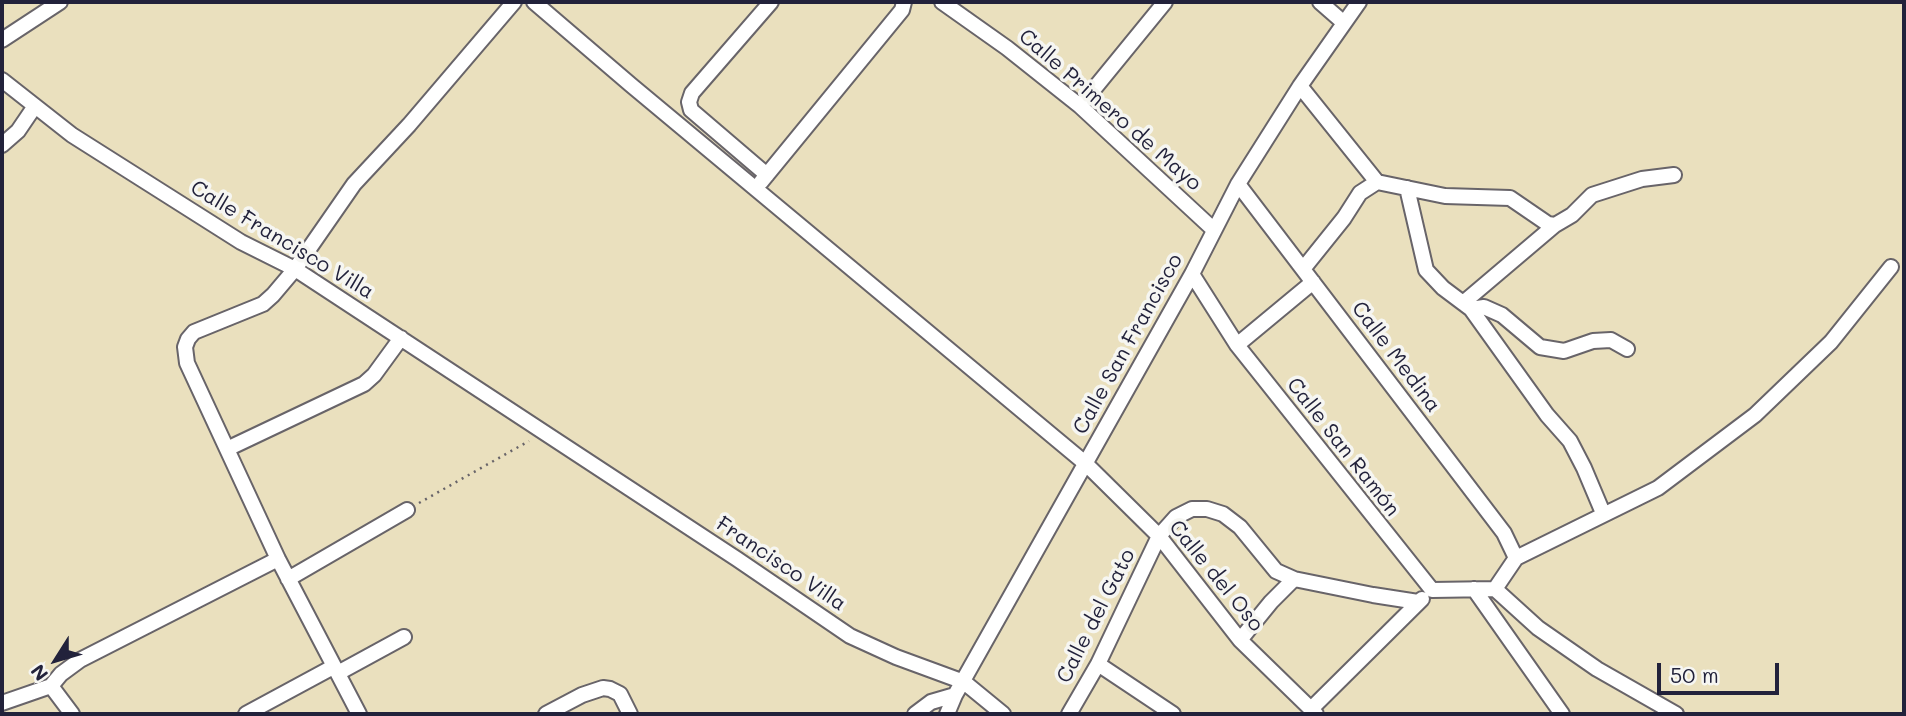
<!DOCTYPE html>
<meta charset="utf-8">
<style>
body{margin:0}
#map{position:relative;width:1906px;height:716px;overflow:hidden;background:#eae0be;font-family:Mali,sans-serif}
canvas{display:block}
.frame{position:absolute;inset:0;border:4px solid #22223b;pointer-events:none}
.north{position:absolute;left:21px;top:625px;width:70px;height:70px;-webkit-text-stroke:5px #f6f6f2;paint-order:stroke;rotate:233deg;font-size:19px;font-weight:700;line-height:28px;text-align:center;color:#22223b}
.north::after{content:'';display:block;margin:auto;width:24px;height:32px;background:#22223b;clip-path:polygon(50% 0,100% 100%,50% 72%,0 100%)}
.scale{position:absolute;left:1657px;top:663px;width:122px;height:32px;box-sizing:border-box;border:4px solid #22223b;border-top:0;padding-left:9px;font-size:21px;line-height:24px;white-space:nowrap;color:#22223b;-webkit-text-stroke:5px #f6f6f2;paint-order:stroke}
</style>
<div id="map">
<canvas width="1906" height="716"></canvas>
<div class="frame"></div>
<div class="north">N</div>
<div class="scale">50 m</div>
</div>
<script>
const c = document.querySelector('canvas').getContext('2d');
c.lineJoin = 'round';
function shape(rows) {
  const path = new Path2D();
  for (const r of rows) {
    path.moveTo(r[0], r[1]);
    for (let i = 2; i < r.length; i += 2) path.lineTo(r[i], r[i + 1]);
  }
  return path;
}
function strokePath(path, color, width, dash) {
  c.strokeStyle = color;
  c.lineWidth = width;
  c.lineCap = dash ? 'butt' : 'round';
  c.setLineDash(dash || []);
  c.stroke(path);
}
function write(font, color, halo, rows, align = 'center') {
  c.font = font + ' Mali,sans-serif';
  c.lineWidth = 7;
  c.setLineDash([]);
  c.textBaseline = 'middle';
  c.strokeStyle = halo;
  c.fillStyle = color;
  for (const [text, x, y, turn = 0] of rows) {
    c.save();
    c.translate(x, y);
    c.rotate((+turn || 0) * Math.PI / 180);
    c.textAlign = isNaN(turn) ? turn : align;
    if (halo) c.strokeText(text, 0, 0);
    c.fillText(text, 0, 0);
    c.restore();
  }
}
const path = shape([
 [419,503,529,441]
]);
const street = shape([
 [534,2,631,85,1085,463,1159,536,1240,640,1316,714],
 [942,2,1007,48,1080,106,1214,230],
 [1320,2,1344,23],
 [2,40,60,2],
 [2,80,72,135,241,242,295,269,737,559,850,636,896,657,964,682,1003,714],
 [1300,86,1377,182],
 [1080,106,1165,2],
 [2,145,18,131,35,106],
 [767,175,691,110,689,102,692,93,771,2],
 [761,182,902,10,904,2],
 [1238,184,1504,533,1516,558],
 [1407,188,1426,270,1443,288,1471,309,1547,415,1570,441,1584,468,1603,513],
 [1303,269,1344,218,1360,193,1377,182,1445,196,1510,198,1548,224,1555,225,1572,215,1592,195,1642,179,1674,175],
 [1192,274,1237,345,1432,590,1495,589],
 [1463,303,1555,225],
 [1471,309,1484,307,1502,315,1540,347,1564,351,1593,341,1611,340,1627,349],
 [1237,345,1313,282],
 [227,449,364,384,374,375,401,338],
 [288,579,407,510],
 [1474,589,1562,714],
 [1495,589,1516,558,1658,488,1755,415,1831,342,1891,267],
 [1495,589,1538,628,1597,669,1676,714],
 [1240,640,1271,602,1294,579,1373,595,1418,602],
 [1098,664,1173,714],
 [338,673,404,637],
 [51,686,72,714],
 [2,703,51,686,61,674,80,660,278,559],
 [1311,709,1422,599],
 [246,714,333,667],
 [359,714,278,559,187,363,185,347,188,339,194,332,263,304,273,295,295,269,354,184,409,125,514,2],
 [546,714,582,695,603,688,610,689,620,694,630,714],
 [915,714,931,702,955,695],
 [947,714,955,695,1192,274,1238,184,1300,86,1359,2],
 [1069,714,1098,664,1159,536,1176,517,1192,509,1207,509,1223,514,1240,527,1276,571,1294,579]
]);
const streetNames = [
 ["Calle Primero de Mayo",1110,110,41],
 ["Calle Francisco Villa",282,240,31],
 ["Calle San Francisco",1128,344,-61],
 ["Calle Medina",1396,357,53],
 ["Calle San Ramón",1343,447,52],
 ["Francisco Villa",781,564,34],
 ["Calle del Oso",1216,576,51],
 ["Calle del Gato",1096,616,-63]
];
strokePath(street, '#686469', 18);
strokePath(path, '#686469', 2.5, [2, 5]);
strokePath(street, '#fff', 14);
write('21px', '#22223b', '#f6f6f2', streetNames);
</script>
